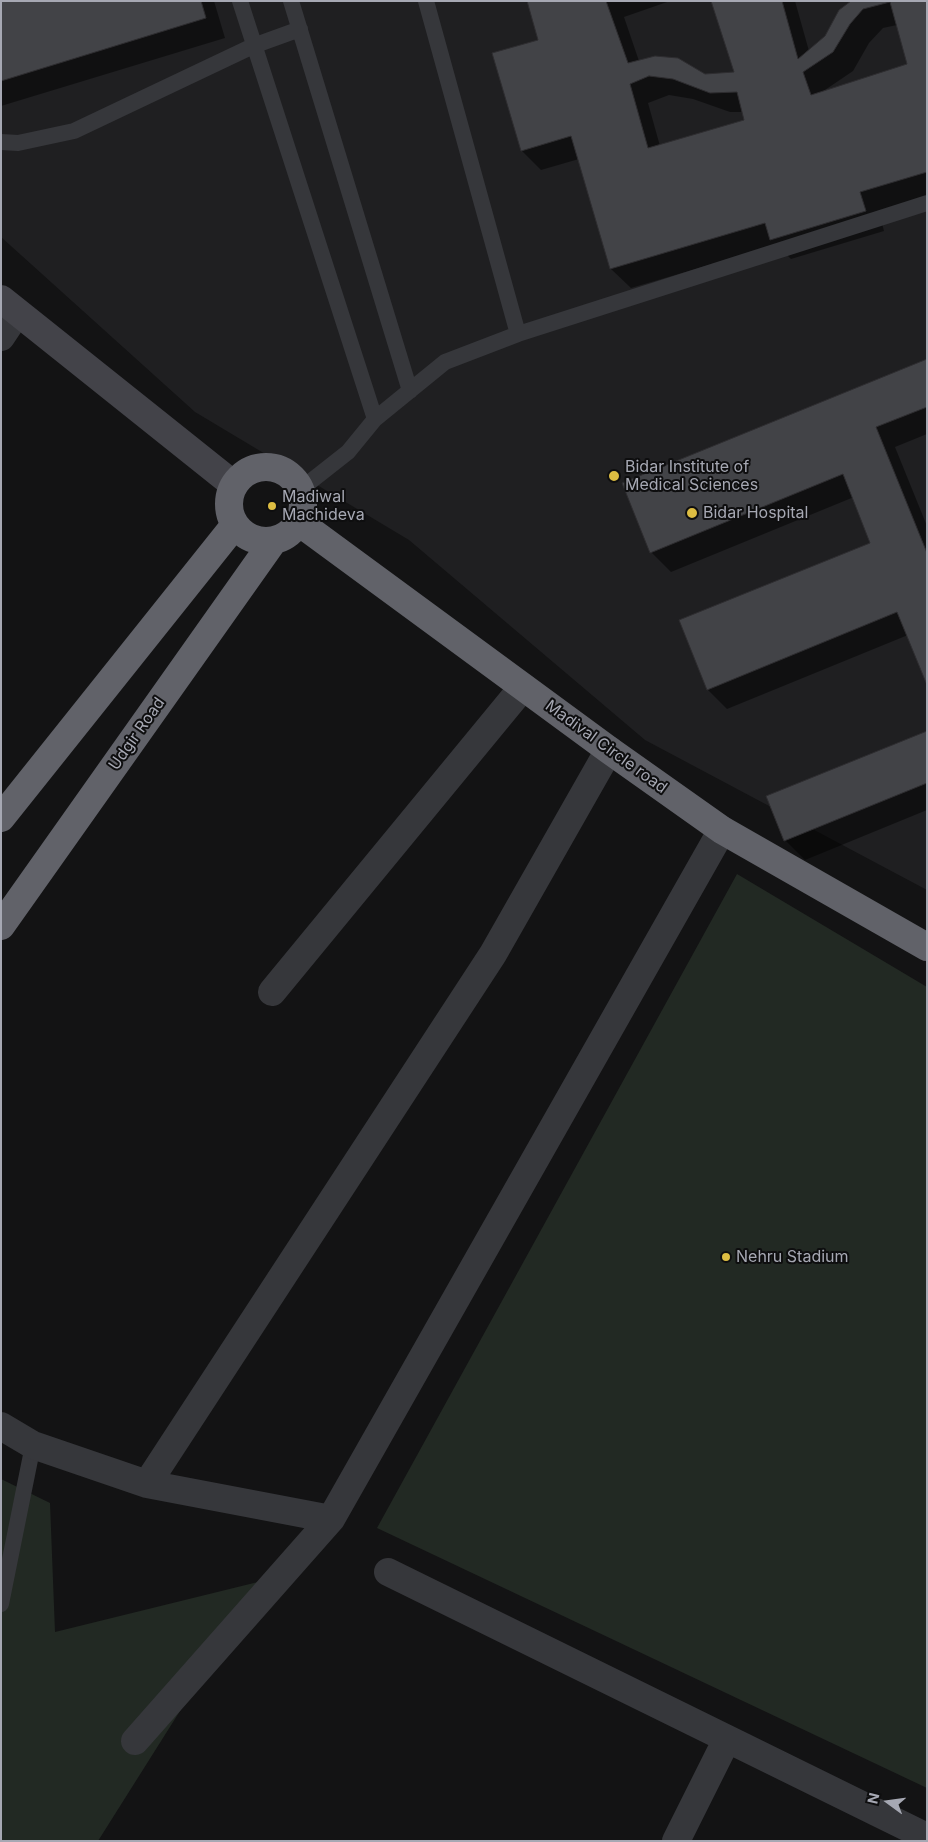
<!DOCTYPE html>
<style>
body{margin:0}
#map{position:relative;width:928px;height:1842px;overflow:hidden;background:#131314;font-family:Inter,sans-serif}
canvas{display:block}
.frame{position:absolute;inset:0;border:2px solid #a6a8b3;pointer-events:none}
.north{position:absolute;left:863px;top:1777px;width:50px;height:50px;-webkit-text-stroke:4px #0e0e0f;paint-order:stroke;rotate:284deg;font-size:14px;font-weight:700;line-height:20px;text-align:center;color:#a6a8b3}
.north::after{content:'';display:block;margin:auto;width:18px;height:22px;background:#a6a8b3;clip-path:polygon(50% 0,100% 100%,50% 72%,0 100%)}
</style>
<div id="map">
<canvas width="928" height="1842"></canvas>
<div class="frame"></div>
<div class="north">N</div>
</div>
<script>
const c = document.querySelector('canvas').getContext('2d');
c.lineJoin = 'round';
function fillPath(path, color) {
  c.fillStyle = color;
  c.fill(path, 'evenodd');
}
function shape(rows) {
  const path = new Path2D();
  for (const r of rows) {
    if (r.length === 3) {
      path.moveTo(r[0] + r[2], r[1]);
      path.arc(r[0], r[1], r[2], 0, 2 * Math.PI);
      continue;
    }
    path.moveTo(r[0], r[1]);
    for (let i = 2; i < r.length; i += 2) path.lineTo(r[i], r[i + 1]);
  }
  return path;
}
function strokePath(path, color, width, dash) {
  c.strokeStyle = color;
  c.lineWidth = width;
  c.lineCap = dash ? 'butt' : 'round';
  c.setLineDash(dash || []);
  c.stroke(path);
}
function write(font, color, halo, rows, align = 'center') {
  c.font = font + ' Inter,sans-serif';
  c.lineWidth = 4;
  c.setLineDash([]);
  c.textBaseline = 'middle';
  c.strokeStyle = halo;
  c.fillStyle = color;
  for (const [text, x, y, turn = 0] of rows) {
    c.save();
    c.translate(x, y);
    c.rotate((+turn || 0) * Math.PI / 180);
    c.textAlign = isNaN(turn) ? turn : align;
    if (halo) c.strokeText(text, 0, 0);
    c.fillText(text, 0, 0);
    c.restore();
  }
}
const built = shape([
 [1,1,927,1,927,890,645,740,409,540,195,412,1,237]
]);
const green = shape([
 [737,874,927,987,927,1788,377,1528],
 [1,1479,50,1503,55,1632,262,1581,98,1841,1,1841]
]);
const shadow = shape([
 [1,1,214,1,225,38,1,106],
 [528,1,670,1,624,17,639,61,705,75,735,73,712,1,795,1,809,51,826,37,853,1,927,1,927,197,879,211,884,231,791,259,777,245,631,288,611,269,579,159,541,170,522,151,540,41],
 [897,25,908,65,822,92,853,71,869,43,883,28],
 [669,95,693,99,730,112,743,112,745,120,660,146,648,103],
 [927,360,927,434,895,447,927,526,927,682,908,635,727,709,708,690,872,543,854,497,671,572,651,552],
 [927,732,927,810,805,860,785,840]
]);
const building = shape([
 [1,1,201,1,206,18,1,81,1,1],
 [527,1,606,1,628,63,655,56,678,58,705,74,734,72,711,1,782,1,798,59,825,36,839,10,851,1,927,1,927,172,860,192,866,211,770,240,765,223,610,269,571,136,521,151,492,53,538,40,527,1],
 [890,2,907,64,811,95,803,72,833,52,850,24,863,9,890,2],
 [649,76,673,79,710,93,737,92,744,120,648,148,630,84,649,76],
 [927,359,927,407,876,427,927,553,927,685,897,612,707,690,679,620,870,543,843,474,650,553,622,483,927,359],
 [927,731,927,783,784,841,766,796,927,731]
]);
const lane = shape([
 [240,1,375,419],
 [291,1,410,391],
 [426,1,518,334],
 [1,142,18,143,74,131,253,46,300,29],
 [301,489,348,452,375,419,445,362,518,334,927,203],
 [1,1604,33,1445]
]);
const street = shape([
 [1,337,17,313],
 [272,992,523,687],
 [1,1426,33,1445,147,1484,331,1519],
 [147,1484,493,954,609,750],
 [388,1572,927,1837],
 [135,1741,331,1519,722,830],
 [676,1841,727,1739]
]);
const secondary = shape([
 [1,299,234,485]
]);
const highway = shape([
 [266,504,37],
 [300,523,609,750,722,830,927,947],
 [1,818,234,526],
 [1,926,272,543]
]);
const markers = [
 [614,476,6,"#ddbd42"],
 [272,506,5,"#ddbd42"],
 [692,513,6,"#ddbd42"],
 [726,1257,5,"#ddbd42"]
];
const poiNames = [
 ["Bidar Institute of",625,467],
 ["Medical Sciences",625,485],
 ["Madiwal",282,497],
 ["Machideva",282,515],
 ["Bidar Hospital",703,513],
 ["Nehru Stadium",736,1257]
];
const streetNames = [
 ["Udgir Road",137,734,-55],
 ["Madival Circle road",606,747,36]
];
fillPath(built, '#1f1f21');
fillPath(green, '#222923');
fillPath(shadow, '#0007');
fillPath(building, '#424347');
strokePath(building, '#2e2d30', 1);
strokePath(lane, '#36373b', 16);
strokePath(street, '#36373b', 28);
strokePath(secondary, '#434349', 28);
strokePath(highway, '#616269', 28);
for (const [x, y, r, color] of markers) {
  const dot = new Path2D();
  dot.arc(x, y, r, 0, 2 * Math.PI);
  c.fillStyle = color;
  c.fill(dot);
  strokePath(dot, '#0e0e0f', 2);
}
write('16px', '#a6a8b3', '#0e0e0f', poiNames, 'left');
write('16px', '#a6a8b3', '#0e0e0f', streetNames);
</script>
